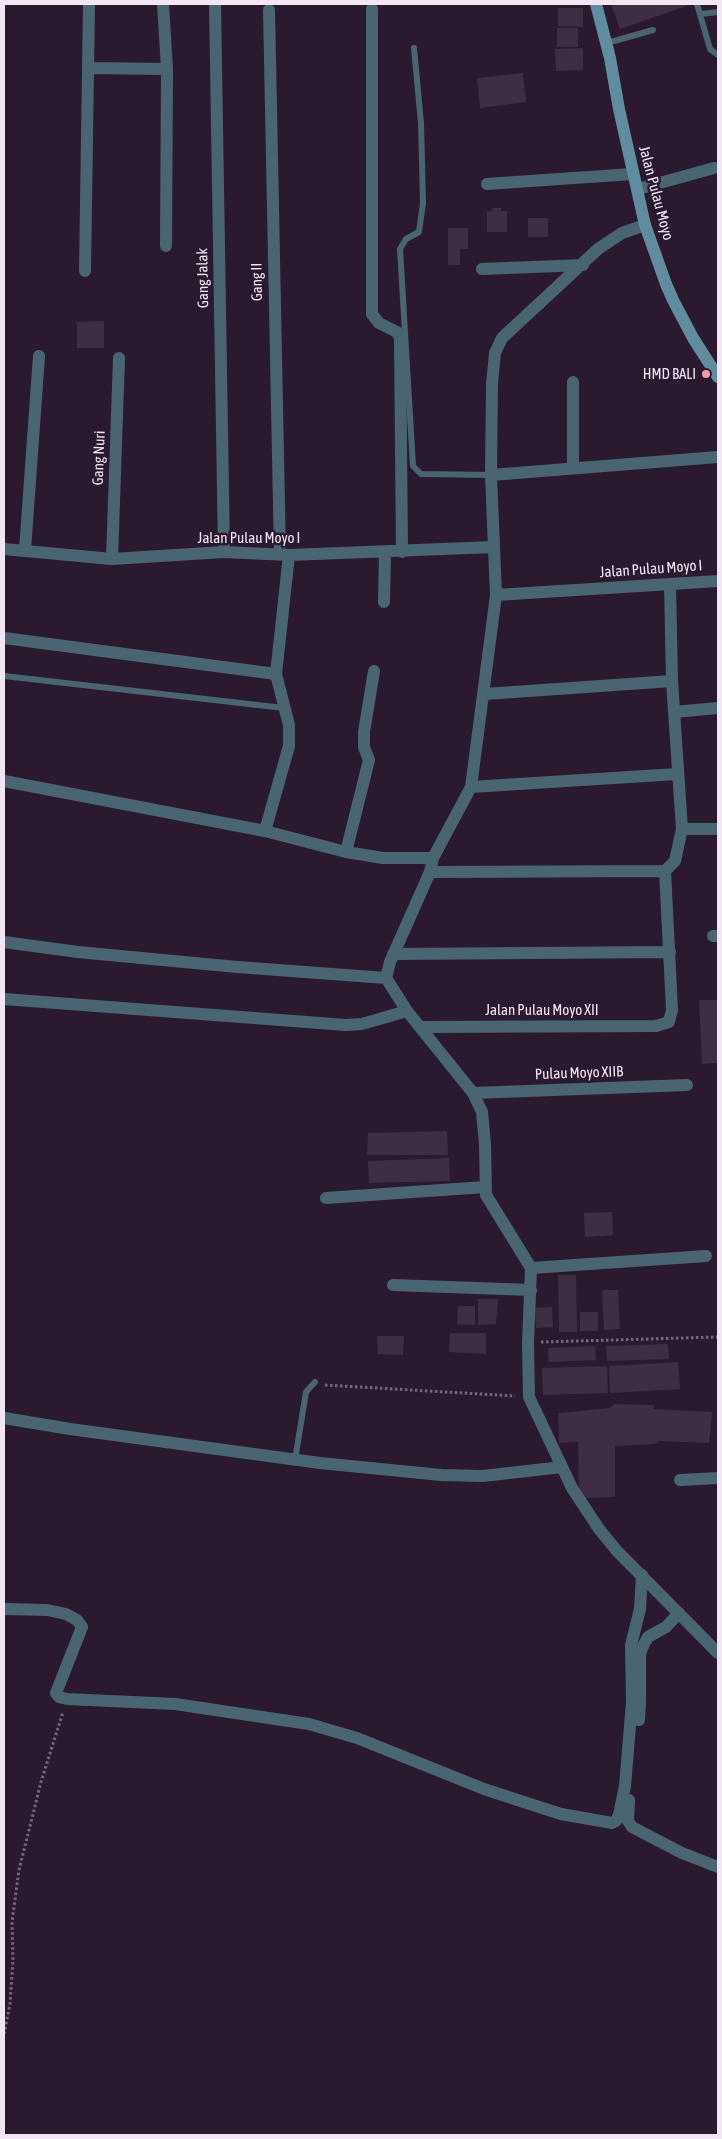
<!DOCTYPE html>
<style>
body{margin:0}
#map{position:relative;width:722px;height:2139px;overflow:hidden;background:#2b1a2f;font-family:"Asap Condensed",sans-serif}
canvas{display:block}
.frame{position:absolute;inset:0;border:5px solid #f2e6f5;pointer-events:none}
</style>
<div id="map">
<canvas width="722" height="2139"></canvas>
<div class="frame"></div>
</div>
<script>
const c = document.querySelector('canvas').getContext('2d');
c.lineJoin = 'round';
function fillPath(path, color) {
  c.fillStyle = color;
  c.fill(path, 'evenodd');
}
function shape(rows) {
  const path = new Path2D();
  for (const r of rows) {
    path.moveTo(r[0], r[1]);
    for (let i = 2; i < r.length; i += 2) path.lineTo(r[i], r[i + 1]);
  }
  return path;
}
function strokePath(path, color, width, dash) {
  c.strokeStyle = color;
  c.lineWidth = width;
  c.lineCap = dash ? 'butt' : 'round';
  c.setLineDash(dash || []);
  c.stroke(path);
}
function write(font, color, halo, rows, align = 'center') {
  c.font = font + ' "Asap Condensed",sans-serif';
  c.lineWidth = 5;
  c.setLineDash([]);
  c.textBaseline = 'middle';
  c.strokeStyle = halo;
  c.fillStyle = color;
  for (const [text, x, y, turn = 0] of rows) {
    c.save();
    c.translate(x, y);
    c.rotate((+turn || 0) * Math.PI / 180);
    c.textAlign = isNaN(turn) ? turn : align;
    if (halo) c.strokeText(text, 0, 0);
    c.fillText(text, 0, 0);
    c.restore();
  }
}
const building = shape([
 [611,4,692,4,620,29],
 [558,8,583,8,583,27,558,26],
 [557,28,578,28,578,47,557,47],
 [583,48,583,70,556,71,555,49],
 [523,73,526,102,480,108,477,78],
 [492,208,501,208,501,211,507,211,507,232,487,232,487,211,492,211],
 [528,218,548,218,548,237,528,237],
 [448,228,468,228,468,249,460,249,460,265,448,265],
 [104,321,104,348,77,348,77,322],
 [699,1000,718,1000,718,1063,702,1064],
 [447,1131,448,1155,367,1155,368,1133],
 [449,1158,450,1181,369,1183,368,1161],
 [612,1212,613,1235,585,1237,584,1213],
 [558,1275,576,1275,577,1332,559,1332],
 [602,1290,618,1290,620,1329,604,1330],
 [478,1299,498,1299,496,1324,478,1325],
 [458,1306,475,1306,475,1325,457,1324],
 [552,1307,553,1327,536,1328,535,1308],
 [580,1312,598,1312,598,1331,580,1331],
 [450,1333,486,1333,486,1354,449,1352],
 [377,1336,404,1336,403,1355,378,1354],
 [668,1344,669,1359,607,1361,606,1346],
 [595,1346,596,1360,549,1362,548,1348],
 [678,1362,680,1389,610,1393,609,1366],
 [607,1366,608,1393,543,1395,542,1368],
 [614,1404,654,1405,654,1409,712,1412,709,1443,659,1441,655,1444,615,1446,615,1497,585,1498,579,1491,578,1442,559,1443,558,1413,610,1408]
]);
const path = shape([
 [541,1342,718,1337],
 [325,1385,515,1396],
 [4,2034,10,2004,13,1960,12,1922,19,1870,41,1782,63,1712]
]);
const lane = shape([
 [697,4,710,49,718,55],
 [701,14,718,12],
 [607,43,653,30],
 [414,48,421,123,423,203,419,232,406,239,400,249,413,466,421,474,491,475],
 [4,676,284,708],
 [295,1460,306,1392,315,1382]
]);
const street = shape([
 [163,4,167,69,166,246],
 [215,4,224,552],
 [372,9,372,314,379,323,397,332,400,338,402,552],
 [269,10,280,554],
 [88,68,167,69],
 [487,184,632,174],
 [638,189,714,168],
 [645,225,622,233,598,249,502,338,495,353,492,384,491,475,496,595,471,787,433,858,430,872,390,962,386,978,407,1011,473,1093,482,1112,485,1144,486,1195,531,1268,528,1343,529,1397,572,1488,599,1529,617,1551,718,1653],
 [482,269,583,265],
 [85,271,89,4],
 [573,382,573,468],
 [491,475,718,457],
 [4,549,112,559,224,552,289,555,494,547],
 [25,550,39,356],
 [112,559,119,358],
 [496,595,718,581],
 [384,602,385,552],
 [4,638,276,674],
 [485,694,672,681],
 [674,712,718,708],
 [4,781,265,831,346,852,383,858,433,858],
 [471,787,677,774],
 [682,829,718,829],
 [265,831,289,746,289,725,276,674,289,555],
 [346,852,369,760,364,747,364,732,374,671],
 [430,872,665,871],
 [713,936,718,936],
 [4,942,78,952,237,967,386,978],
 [393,954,670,952],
 [4,999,346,1025,362,1024,407,1011],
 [420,1027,656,1026,669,1022,672,1010,665,871,675,861,682,829,672,681,670,584],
 [473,1093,687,1085],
 [326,1198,485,1187],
 [531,1268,706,1256],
 [393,1285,531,1290],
 [4,1418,70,1429,320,1463,441,1475,483,1476,562,1467],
 [680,1480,718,1478],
 [4,1609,47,1610,66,1614,77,1620,82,1627,56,1693,59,1697,67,1699,175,1704,309,1724,357,1738,484,1789,536,1806,561,1814,612,1823,616,1821,619,1815,625,1786,632,1702,631,1645,640,1609,642,1575],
 [639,1720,640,1702,640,1655,642,1648,648,1637,666,1627,679,1613],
 [629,1800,628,1821,632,1827,682,1853,718,1867]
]);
const secondary = shape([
 [596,4,610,58,619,109,645,225,666,284,673,300,693,338,718,377]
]);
const markers = [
 [706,374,5,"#f29aac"]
];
const streetNames = [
 ["Jalan Pulau Moyo",656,193,75],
 ["Gang Jalak",203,278,-91],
 ["Gang II",257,282,-91],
 ["Gang Nuri",99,458,-88],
 ["Jalan Pulau Moyo I",249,538],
 ["Jalan Pulau Moyo I",651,569,-4],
 ["Jalan Pulau Moyo XII",542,1010],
 ["Pulau Moyo XIIB",579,1073,-2]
];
const poiNames = [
 ["HMD BALI",696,374]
];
fillPath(building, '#3f2d43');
strokePath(path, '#76677a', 3, [2.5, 2.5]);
strokePath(lane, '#4a6572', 6);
strokePath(street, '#4a6572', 12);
strokePath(secondary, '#608c9f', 12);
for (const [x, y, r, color] of markers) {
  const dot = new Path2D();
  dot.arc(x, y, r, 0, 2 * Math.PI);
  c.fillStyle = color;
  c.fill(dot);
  strokePath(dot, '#2b1a2f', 2);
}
write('15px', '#f2e6f5', '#2b1a2f', streetNames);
write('15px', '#f2e6f5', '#2b1a2f', poiNames, 'right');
</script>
